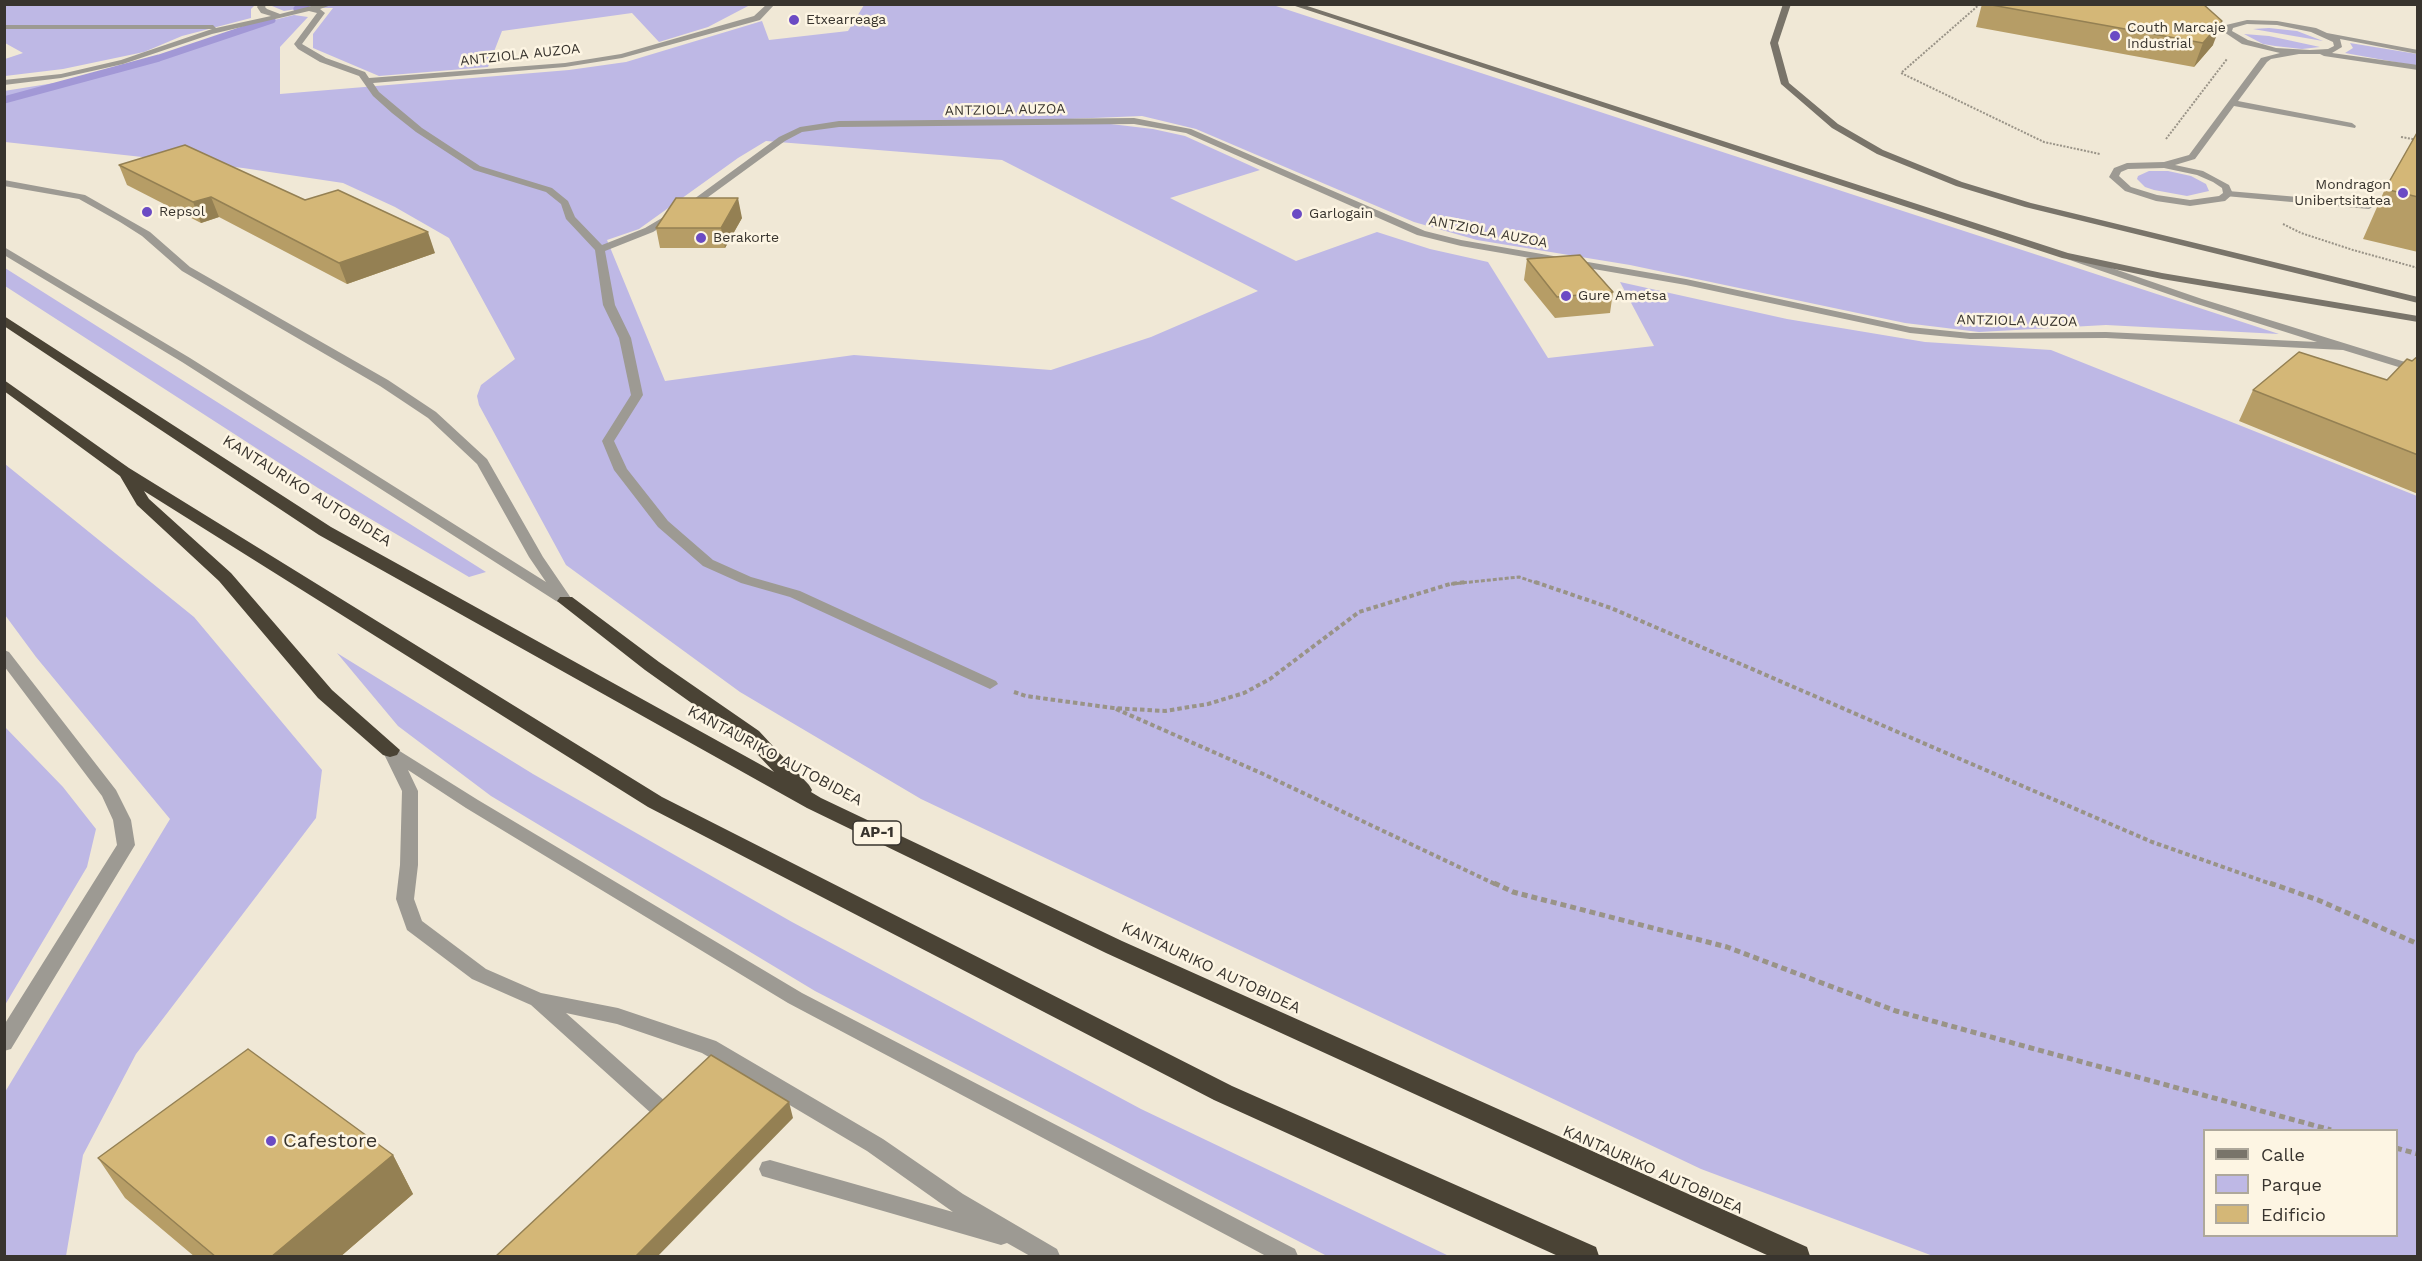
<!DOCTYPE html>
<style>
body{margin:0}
#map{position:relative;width:2422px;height:1261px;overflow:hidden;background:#f0e8d6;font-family:"Work Sans",sans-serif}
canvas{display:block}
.frame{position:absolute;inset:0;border:6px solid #38342e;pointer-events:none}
.legend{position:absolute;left:2203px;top:1129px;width:195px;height:108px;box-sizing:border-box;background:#fdf5e3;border:2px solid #aea89b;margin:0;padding:8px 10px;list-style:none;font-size:18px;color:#38342e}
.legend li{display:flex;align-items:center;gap:12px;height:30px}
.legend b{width:30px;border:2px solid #aea89b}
</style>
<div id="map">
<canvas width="2422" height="1261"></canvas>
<div class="frame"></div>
<ul class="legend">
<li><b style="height:8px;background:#79746a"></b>Calle</li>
<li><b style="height:16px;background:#beb8e5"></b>Parque</li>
<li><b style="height:16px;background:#d4b777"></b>Edificio</li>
</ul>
</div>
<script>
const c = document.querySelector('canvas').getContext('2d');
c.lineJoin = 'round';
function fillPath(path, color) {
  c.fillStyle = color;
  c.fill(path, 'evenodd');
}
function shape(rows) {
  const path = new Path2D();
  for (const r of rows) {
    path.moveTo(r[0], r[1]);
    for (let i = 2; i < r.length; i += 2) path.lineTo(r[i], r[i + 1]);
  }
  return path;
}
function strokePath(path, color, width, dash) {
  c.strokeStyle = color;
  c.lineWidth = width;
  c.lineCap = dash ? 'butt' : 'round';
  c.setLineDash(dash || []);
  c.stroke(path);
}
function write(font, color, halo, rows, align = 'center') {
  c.font = font + ' "Work Sans",sans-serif';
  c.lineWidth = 5;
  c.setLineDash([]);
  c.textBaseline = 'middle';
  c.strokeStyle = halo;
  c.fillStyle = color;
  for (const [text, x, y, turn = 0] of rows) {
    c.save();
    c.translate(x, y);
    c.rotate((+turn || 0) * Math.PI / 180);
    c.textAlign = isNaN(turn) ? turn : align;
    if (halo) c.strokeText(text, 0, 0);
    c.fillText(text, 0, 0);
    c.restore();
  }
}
const green = shape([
 [273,4,750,5,708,27,659,42,632,13,502,31,488,67,379,76,313,48,313,34,333,8,303,8,284,11,272,6],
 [4,5,255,5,251,9,251,18,182,36,144,52,63,69,5,76,5,59,23,53,5,43],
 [864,5,1273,5,2279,334,2106,325,1979,332,1905,323,1630,265,1477,240,1414,222,1196,129,1142,116,1068,119,1153,129,1185,136,1260,170,1170,198,1296,261,1377,232,1430,249,1488,262,1548,358,1654,346,1620,282,1787,319,1925,342,2051,350,2417,496,2417,1256,1933,1256,1701,1169,921,799,740,692,566,565,479,405,477,396,481,385,515,359,449,238,395,207,343,183,243,168,5,142,4,91,111,74,175,54,230,31,294,15,308,17,280,47,280,94,569,70,626,62,762,21,769,40,848,31],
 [766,141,1002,160,1258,291,1151,337,1051,370,854,355,665,381,607,240,639,229,738,158],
 [2204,1130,2396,1130,2396,1236,2204,1236],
 [2269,28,2297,31,2323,41,2253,29],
 [2244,34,2269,36,2320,47,2302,49,2275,46,2263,44],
 [2350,43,2417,54,2417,66,2345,53,2353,48],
 [2149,171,2168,171,2191,176,2206,184,2209,191,2187,196,2154,190,2145,187,2137,179,2138,176],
 [5,268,486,572,469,577,318,488,5,286],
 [5,464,194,617,322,770,316,818,136,1054,83,1155,66,1256,5,1256,5,1092,170,819,36,657,5,615],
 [337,653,533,774,792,922,1141,1109,1449,1256,1327,1256,815,991,491,796,398,726],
 [5,727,63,787,96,829,87,867,5,1005]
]);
const stream = shape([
 [297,9,307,4],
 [4,100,159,58,272,20]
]);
const pathFar3 = shape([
 [1980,4,1901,73,2044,142,2100,154],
 [2401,137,2418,140],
 [2166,139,2227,59],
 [2283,224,2301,233,2353,250,2418,268]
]);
const pathFar2 = shape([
 [1451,584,1519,577,1540,584]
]);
const pathFar1 = shape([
 [1535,582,1611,608,2152,842,2274,885],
 [1014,692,1026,696,1113,708,1165,711,1208,704,1244,693,1270,679,1359,612,1450,584,1466,582],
 [1116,709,1261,773,1497,885]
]);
const path = shape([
 [1494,883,1513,892,1727,947,1896,1011,2331,1130],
 [2270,883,2318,900,2418,944],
 [2396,1148,2418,1154]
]);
const lane = shape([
 [4,180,85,195,150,232,190,267,388,380,436,412,487,459,543,557,573,601,571,604,566,605,556,601,182,362,4,255,4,247,190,358,546,582,529,557,477,464,428,418,380,386,182,271,142,236,120,222,79,199,4,186,4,180],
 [2228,191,2369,203,2374,206,2369,209,2225,196,2225,192,2228,191],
 [390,745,478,800,802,993,1295,1249,1298,1256,1266,1256,788,1003,466,808,408,770,418,791,418,865,414,899,422,921,486,969,541,993,618,1008,716,1041,883,1139,963,1194,1057,1249,1060,1256,1030,1256,1007,1243,1001,1245,762,1176,759,1169,762,1162,770,1160,953,1212,867,1151,702,1053,617,1024,566,1013,666,1102,669,1108,666,1114,659,1117,652,1114,531,1005,472,979,407,930,396,899,400,865,402,791,382,750,384,746,390,745]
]);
const street = shape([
 [259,4,267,4,265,7,267,9,280,14,319,4,334,4,320,9,325,13,302,44,326,58,365,72,369,78,565,63,621,54,754,16,767,4,775,4,760,20,622,58,565,67,373,83,379,92,422,128,480,166,552,188,568,201,575,217,602,245,645,228,694,199,779,137,800,127,839,121,1134,118,1191,129,1425,231,1461,240,1686,279,1910,327,1970,333,2106,332,2317,342,2194,303,2067,259,2066,257,2071,254,2202,299,2418,366,2418,373,2343,350,2106,338,1970,339,1910,333,1686,285,1461,246,1417,235,1186,133,1134,124,839,127,802,132,785,141,700,203,653,232,605,251,615,305,631,338,643,395,614,441,627,469,668,521,713,560,751,577,800,591,996,681,998,684,990,689,790,597,741,583,703,566,658,527,614,470,602,441,631,395,619,338,603,305,595,250,566,219,561,204,546,192,474,170,416,132,392,113,373,96,359,76,320,62,298,49,294,44,317,13,309,11,212,34,123,64,61,78,4,85,4,80,61,74,121,60,212,29,4,29,4,25,213,25,216,28,271,16,261,13,257,7,259,4],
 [2247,20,2277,21,2316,28,2327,33,2418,50,2418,54,2340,39,2342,47,2332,53,2418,65,2418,70,2324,56,2320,54,2299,54,2271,59,2267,62,2238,101,2352,123,2356,126,2355,128,2234,106,2195,159,2175,165,2203,171,2229,185,2233,194,2225,201,2190,206,2156,201,2125,191,2109,177,2114,168,2127,163,2164,162,2189,155,2261,58,2280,53,2242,44,2224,32,2226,25,2247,20],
 [2247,24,2277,25,2311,32,2333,42,2334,46,2328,49,2310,50,2276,48,2248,40,2232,31,2233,28,2247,24],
 [2164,168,2197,175,2213,182,2222,188,2223,193,2219,196,2190,200,2157,195,2131,187,2119,176,2121,172,2128,169,2164,168],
 [4,650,9,652,116,790,131,820,135,845,11,1049,4,1051,4,1025,117,845,113,820,102,796,4,666,4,650]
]);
const secondary = shape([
 [1289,4,1301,4,2068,253,2162,273,2418,316,2418,322,2162,279,2062,258,1289,4],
 [1783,4,1791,4,1778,43,1789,83,1838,124,1883,150,1962,182,2031,203,2418,297,2418,303,2025,207,1956,186,1877,154,1832,128,1781,84,1770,43,1783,4]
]);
const highway = shape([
 [4,316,331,527,774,772,745,741,645,670,557,601,560,597,572,597,659,662,759,731,809,785,812,790,811,792,821,798,1122,941,1807,1247,1810,1256,1769,1256,1106,953,807,808,319,535,4,326,4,316],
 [4,380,129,468,662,797,1232,1086,1596,1247,1599,1256,1558,1256,1214,1100,648,807,144,491,149,499,231,573,332,690,400,750,397,755,390,757,383,755,318,698,219,581,137,505,120,476,4,391,4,380]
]);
const wall = shape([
 [1982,4,2203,4,2213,45,2194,67,1976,27],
 [2418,131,2418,252,2363,239,2385,189],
 [119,165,305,200,435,253,347,284,219,217,201,223,127,185],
 [742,218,725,248,660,248,656,228],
 [1527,259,1613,292,1610,313,1555,318,1524,280],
 [2418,356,2418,494,2239,421,2253,390,2387,380],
 [393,1155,413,1194,340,1257,195,1257,125,1198,98,1158]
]);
const shadedWall = shape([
 [2222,21,2213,45,2194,67,2203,43],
 [211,197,219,217,201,223,193,202],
 [738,198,742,218,725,248,721,228],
 [428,232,435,253,347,284,339,263],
 [789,1102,793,1118,657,1257,635,1257],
 [393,1155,413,1194,340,1257,271,1257]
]);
const building = shape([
 [1986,4,2203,4,2222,21,2203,43,1986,4],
 [2418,131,2418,197,2385,189,2418,131],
 [185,145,305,200,338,190,428,232,339,263,211,197,193,202,119,165,185,145],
 [676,198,738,198,721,228,656,228,676,198],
 [1580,255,1613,292,1557,297,1527,259,1580,255],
 [2299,352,2387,380,2407,359,2412,361,2418,356,2418,455,2253,390,2299,352],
 [248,1049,393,1155,271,1257,216,1257,98,1158,248,1049],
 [711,1055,789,1102,635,1257,495,1257,711,1055]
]);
const markers = [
 [794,20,6,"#6b4bc4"],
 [2115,36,6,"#6b4bc4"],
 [2403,193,6,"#6b4bc4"],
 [147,212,6,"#6b4bc4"],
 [1297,214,6,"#6b4bc4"],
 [701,238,6,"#6b4bc4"],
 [1566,296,6,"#6b4bc4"],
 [271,1141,6,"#6b4bc4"]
];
const farPoinames = [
 ["Etxearreaga",806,20],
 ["Couth Marcaje",2127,28],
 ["Industrial",2127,44],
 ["Mondragon",2391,185,"right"],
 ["Unibertsitatea",2391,201,"right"],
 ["Repsol",159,212],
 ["Garlogain",1309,214],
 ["Berakorte",713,238],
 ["Gure Ametsa",1578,296]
];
const farStreetnames = [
 ["ANTZIOLA AUZOA",520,55,-6],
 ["ANTZIOLA AUZOA",1005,110,-1],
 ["ANTZIOLA AUZOA",1488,232,11],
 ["ANTZIOLA AUZOA",2017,321,1]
];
const shields = [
 [877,833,48]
];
const shieldNames = [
 ["AP-1",877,833]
];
const streetNames = [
 ["KANTAURIKO AUTOBIDEA",307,491,32],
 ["KANTAURIKO AUTOBIDEA",775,756,28],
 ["KANTAURIKO AUTOBIDEA",1211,968,25],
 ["KANTAURIKO AUTOBIDEA",1653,1170,24]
];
const nearPoinames = [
 ["Cafestore",283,1141]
];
fillPath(green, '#beb8e5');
strokePath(stream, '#a298d6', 7);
strokePath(pathFar3, '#999387', 2, [2, 1.5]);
strokePath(pathFar2, '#999387', 3, [4, 2]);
strokePath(pathFar1, '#999387', 4, [4.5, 3]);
strokePath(path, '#999387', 5, [6, 4]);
fillPath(lane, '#9d9a93');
fillPath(street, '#9d9a93');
fillPath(secondary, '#79746a');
fillPath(highway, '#4a4335');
fillPath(wall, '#b69d66');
fillPath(shadedWall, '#948053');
fillPath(building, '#d4b777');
strokePath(building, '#948053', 1.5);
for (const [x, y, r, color] of markers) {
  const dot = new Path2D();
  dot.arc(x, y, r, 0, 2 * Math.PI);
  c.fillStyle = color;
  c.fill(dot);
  strokePath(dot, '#fdf5e3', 2);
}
write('14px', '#38342e', '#fdf5e3', farPoinames, 'left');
write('14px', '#38342e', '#fdf5e3', farStreetnames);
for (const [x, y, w] of shields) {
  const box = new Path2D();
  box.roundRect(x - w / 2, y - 12, w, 24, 4.5);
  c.fillStyle = '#fdf5e3';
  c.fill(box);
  strokePath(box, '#38342e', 1.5);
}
write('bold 15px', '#38342e', null, shieldNames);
write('16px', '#38342e', '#fdf5e3', streetNames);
write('20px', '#38342e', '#fdf5e3', nearPoinames, 'left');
</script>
